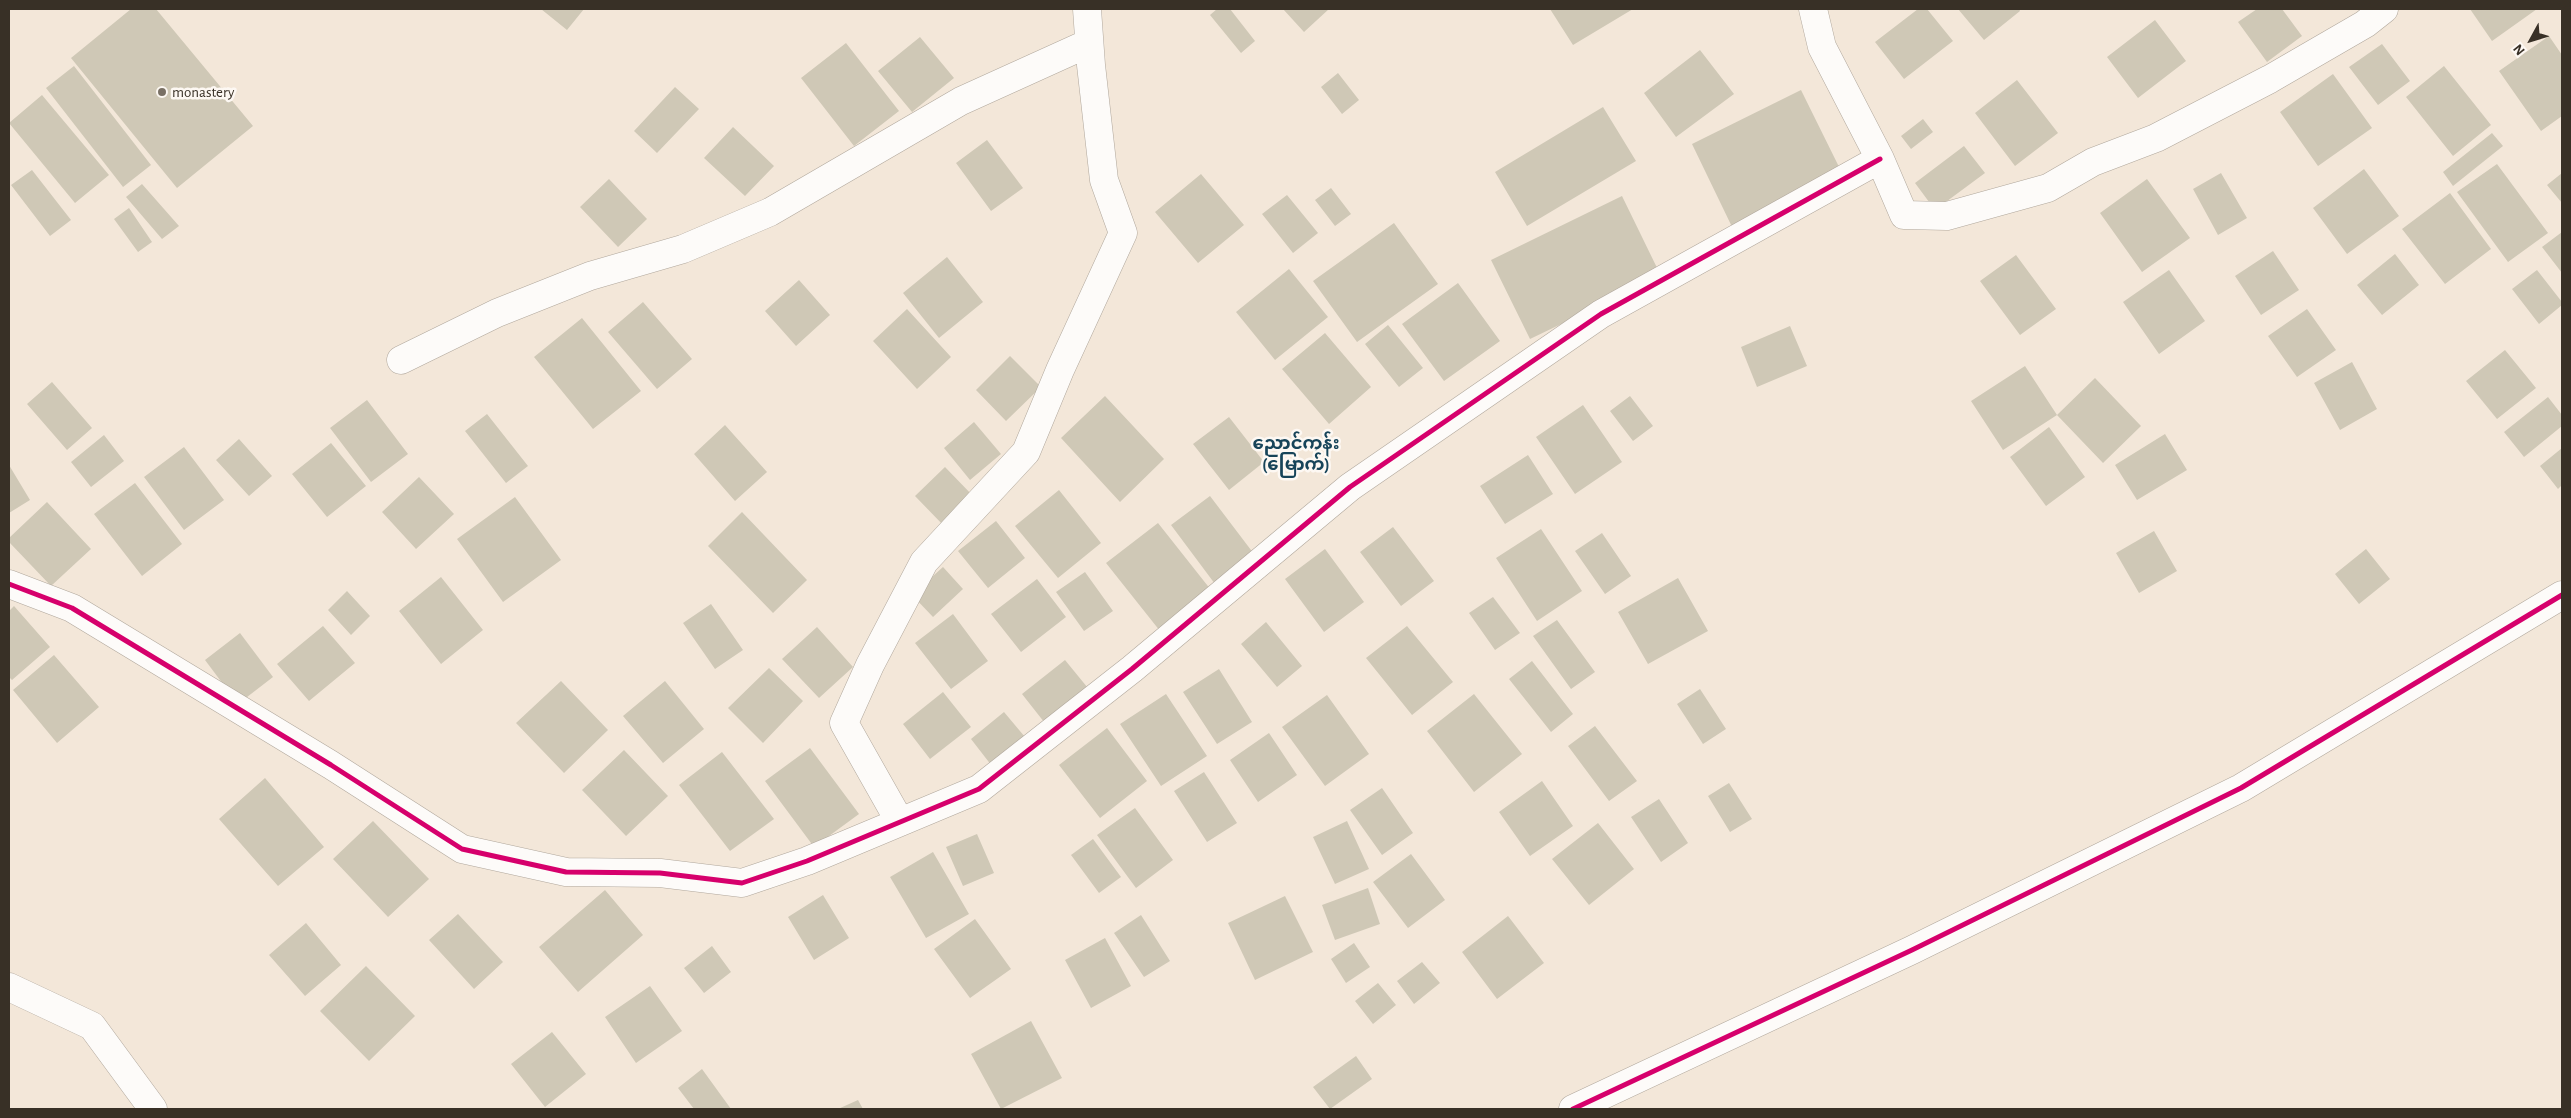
<!DOCTYPE html>
<meta charset="utf-8">
<style>
body{margin:0}
#map{position:relative;width:2571px;height:1118px;overflow:hidden;background:#f3e7d9;font-family:"Alegreya Sans",sans-serif}
canvas{display:block}
.frame{position:absolute;inset:0;border:10px solid #383026;pointer-events:none}
.north{position:absolute;left:2506px;top:15px;width:50px;height:50px;-webkit-text-stroke:4px #fdf8f3;paint-order:stroke;rotate:231deg;font-size:14px;font-weight:700;line-height:20px;text-align:center;color:#383026}
.north::after{content:'';display:block;margin:auto;width:18px;height:22px;background:#383026;clip-path:polygon(50% 0,100% 100%,50% 72%,0 100%)}
</style>
<div id="map">
<canvas width="2571" height="1118"></canvas>
<div class="frame"></div>
<div class="north">N</div>
</div>
<script>
const c = document.querySelector('canvas').getContext('2d');
c.lineJoin = 'round';
function fillPath(path, color) {
  c.fillStyle = color;
  c.fill(path, 'evenodd');
}
function shape(rows) {
  const path = new Path2D();
  for (const r of rows) {
    path.moveTo(r[0], r[1]);
    for (let i = 2; i < r.length; i += 2) path.lineTo(r[i], r[i + 1]);
  }
  return path;
}
function strokePath(path, color, width, dash) {
  c.strokeStyle = color;
  c.lineWidth = width;
  c.lineCap = dash ? 'butt' : 'round';
  c.setLineDash(dash || []);
  c.stroke(path);
}
function write(font, color, halo, rows, align = 'center') {
  c.font = font + ' "Alegreya Sans","Noto Sans Myanmar",sans-serif';
  c.lineWidth = 5;
  c.setLineDash([]);
  c.textBaseline = 'middle';
  c.strokeStyle = halo;
  c.fillStyle = color;
  for (const [text, x, y, turn = 0] of rows) {
    c.save();
    c.translate(x, y);
    c.rotate((+turn || 0) * Math.PI / 180);
    c.textAlign = isNaN(turn) ? turn : align;
    if (halo) c.strokeText(text, 0, 0);
    c.fillText(text, 0, 0);
    c.restore();
  }
}
const building = shape([
 [131,9,156,9,253,126,177,188,71,58],
 [541,9,584,9,567,30],
 [1217,9,1230,9,1255,41,1241,53,1210,15],
 [1283,9,1329,9,1304,32],
 [1550,9,1633,9,1573,45],
 [1918,9,1927,9,1953,41,1904,79,1875,42],
 [1958,9,2019,9,2020,11,1984,40],
 [2257,9,2282,9,2302,36,2267,62,2238,22],
 [2470,9,2537,9,2492,41],
 [2155,20,2186,61,2138,98,2107,57],
 [2549,36,2562,55,2562,116,2541,131,2499,71],
 [920,37,954,78,912,112,878,71],
 [846,43,899,111,854,146,801,78],
 [2382,44,2410,81,2378,105,2349,67],
 [1700,50,1734,94,1676,137,1644,93],
 [74,66,151,165,123,187,46,88],
 [2444,66,2491,125,2453,156,2406,97],
 [1338,73,1359,100,1342,114,1321,87],
 [2333,74,2372,128,2318,166,2280,112],
 [2017,80,2058,133,2015,166,1975,113],
 [675,87,699,109,657,153,634,131],
 [1801,90,1844,177,1734,231,1692,144],
 [42,95,109,175,75,203,9,123],
 [1603,107,1636,161,1527,226,1495,172],
 [1923,119,1933,132,1911,149,1901,136],
 [733,127,774,166,745,196,704,158],
 [2492,133,2503,146,2453,186,2443,172],
 [987,140,1023,188,991,211,956,163],
 [1964,146,1985,173,1935,210,1915,183],
 [2497,164,2548,233,2508,262,2457,192],
 [2364,169,2399,216,2347,254,2313,208],
 [32,170,71,220,50,236,11,185],
 [2221,173,2247,218,2218,235,2193,189],
 [2562,173,2562,203,2547,185],
 [1201,174,1244,225,1198,263,1155,212],
 [609,179,647,219,618,247,580,207],
 [2147,179,2190,238,2142,272,2100,213],
 [142,184,179,226,162,239,126,197],
 [1331,188,1351,214,1335,226,1315,200],
 [2450,193,2491,249,2445,284,2402,229],
 [1287,195,1318,233,1293,253,1262,214],
 [1622,196,1661,276,1530,339,1491,260],
 [129,208,152,242,138,252,114,219],
 [1394,223,1438,284,1357,342,1313,281],
 [2562,232,2562,273,2542,247],
 [2273,251,2299,290,2261,315,2235,276],
 [2395,254,2419,285,2382,315,2357,285],
 [2016,255,2056,309,2020,335,1980,281],
 [947,257,983,302,939,338,903,293],
 [1289,269,1328,317,1275,360,1236,312],
 [2169,270,2205,321,2159,354,2123,302],
 [2537,270,2562,302,2562,305,2539,324,2512,289],
 [799,280,830,315,796,346,765,311],
 [1458,283,1500,341,1444,381,1402,324],
 [643,302,692,359,657,389,608,332],
 [907,309,951,357,917,389,873,341],
 [2307,309,2336,350,2297,377,2268,336],
 [582,318,641,391,593,429,534,357],
 [1388,325,1423,368,1399,387,1365,344],
 [1790,326,1807,366,1757,387,1741,347],
 [1325,333,1371,387,1329,424,1282,369],
 [2505,350,2536,388,2497,419,2466,381],
 [1010,356,1041,387,1006,421,976,390],
 [2352,362,2377,409,2340,430,2314,383],
 [2025,366,2057,415,2003,450,1971,401],
 [2095,378,2141,426,2103,463,2057,415],
 [52,382,92,428,67,450,27,404],
 [1105,396,1164,459,1120,502,1061,438],
 [1630,396,1653,426,1633,441,1610,411],
 [2548,397,2562,415,2562,426,2524,457,2504,432],
 [367,400,408,454,371,482,330,428],
 [1583,405,1622,462,1575,494,1536,437],
 [487,414,528,466,506,483,465,431],
 [1229,417,1264,462,1229,490,1193,444],
 [974,422,1001,454,970,480,944,448],
 [725,425,767,472,735,501,694,454],
 [2049,427,2085,477,2046,506,2010,457],
 [2165,434,2187,470,2137,500,2115,465],
 [104,435,124,461,91,487,71,462],
 [239,439,272,476,249,496,216,460],
 [331,443,366,486,327,517,292,474],
 [184,447,224,500,184,530,144,477],
 [2562,448,2562,485,2558,489,2540,466],
 [1528,455,1553,494,1505,524,1480,486],
 [9,465,30,500,9,513],
 [945,467,975,498,945,527,915,496],
 [419,477,454,514,416,549,382,512],
 [135,483,182,544,142,576,94,514],
 [1059,490,1101,543,1058,578,1015,526],
 [1210,496,1254,554,1215,584,1171,525],
 [515,497,561,560,503,602,457,539],
 [47,502,91,549,51,586,9,542,9,538],
 [742,512,807,580,773,613,708,546],
 [996,521,1025,558,988,588,958,551],
 [1158,523,1211,590,1160,631,1106,563],
 [1393,527,1434,581,1401,606,1360,552],
 [1541,529,1582,591,1537,621,1496,558],
 [2154,531,2177,571,2139,593,2116,553],
 [1602,533,1631,576,1605,594,1575,551],
 [1325,549,1364,602,1324,632,1285,579],
 [2366,549,2390,579,2359,604,2335,574],
 [943,567,963,589,933,617,912,595],
 [1085,572,1113,611,1084,631,1056,592],
 [441,577,483,630,441,664,399,611],
 [1678,578,1708,631,1648,664,1618,612],
 [1037,579,1066,617,1021,652,991,614],
 [347,591,370,616,351,635,328,610],
 [1493,597,1520,633,1495,650,1469,613],
 [711,604,743,650,715,669,683,623],
 [14,606,50,647,12,680,9,677,9,611],
 [953,614,988,661,951,689,915,643],
 [1557,620,1595,672,1571,689,1533,636],
 [1266,622,1302,666,1277,687,1241,644],
 [323,626,355,663,309,701,277,664],
 [1407,626,1453,682,1412,715,1366,658],
 [817,627,853,667,819,698,782,659],
 [240,633,273,677,238,704,205,660],
 [54,655,99,707,57,743,13,690],
 [1065,660,1092,693,1048,727,1022,694],
 [1532,661,1573,714,1551,732,1509,679],
 [769,668,803,701,763,743,728,708],
 [1219,669,1252,722,1217,744,1183,692],
 [561,681,608,730,564,773,516,723],
 [665,681,704,729,663,763,623,716],
 [1700,689,1726,729,1703,744,1677,704],
 [943,692,971,727,930,759,903,724],
 [1166,694,1207,756,1161,786,1120,724],
 [1474,694,1522,754,1474,792,1427,731],
 [1327,695,1369,754,1325,786,1282,727],
 [1004,712,1030,743,995,770,971,739],
 [1595,726,1637,781,1609,801,1568,746],
 [1107,728,1147,781,1100,818,1059,765],
 [1269,733,1297,775,1258,802,1230,760],
 [810,748,859,814,814,847,765,781],
 [624,750,668,796,626,836,582,790],
 [722,752,774,819,730,851,679,785],
 [1204,772,1237,823,1207,842,1174,791],
 [265,778,324,847,278,886,219,819],
 [1542,781,1573,826,1530,856,1499,812],
 [1729,783,1752,819,1730,832,1708,796],
 [1382,788,1413,833,1382,855,1350,810],
 [1659,799,1688,843,1661,862,1631,817],
 [1135,808,1173,860,1136,888,1097,835],
 [373,821,429,879,388,917,333,859],
 [1347,821,1369,869,1335,884,1313,837],
 [1598,823,1634,869,1589,905,1552,859],
 [977,834,994,873,963,886,946,847],
 [1093,839,1121,877,1099,893,1071,855],
 [933,852,969,914,926,938,890,877],
 [1411,854,1445,900,1408,928,1373,882],
 [1368,888,1380,924,1335,940,1322,905],
 [605,890,643,935,578,992,539,947],
 [823,895,849,938,814,960,788,917],
 [1285,896,1313,952,1255,980,1228,923],
 [458,914,503,962,474,989,429,940],
 [1141,915,1170,961,1144,977,1114,933],
 [1508,916,1544,963,1497,999,1462,952],
 [975,919,1011,969,970,998,934,949],
 [306,923,341,965,305,996,269,955],
 [1105,938,1131,986,1091,1008,1065,960],
 [1354,943,1370,967,1346,983,1331,959],
 [712,946,731,972,704,993,684,968],
 [1422,962,1440,983,1414,1004,1397,981],
 [366,966,415,1016,369,1061,320,1011],
 [1378,983,1396,1005,1373,1024,1355,1001],
 [650,986,682,1031,636,1063,605,1017],
 [1031,1021,1062,1078,1001,1109,971,1054],
 [552,1032,586,1074,545,1107,511,1064],
 [1356,1056,1372,1079,1330,1109,1313,1087],
 [702,1069,731,1109,694,1109,678,1088],
 [858,1100,863,1109,838,1109]
]);
const minor = shape([
 [1813,9,1822,47,1880,159,1904,215,1947,216,2048,188,2093,162,2156,138,2270,79,2365,24,2384,9],
 [401,360,497,313,590,276,683,249,770,212,961,101,1089,43],
 [9,584,72,608,331,765,462,849,566,872,660,873,742,883,807,861,979,789,1132,669,1350,487,1601,314,1880,159],
 [900,822,844,723,870,665,924,562,1026,452,1060,370,1123,233,1104,180,1091,65,1087,9],
 [9,987,92,1026,153,1109],
 [1573,1109,1912,950,2241,788,2562,595]
]);
const cycleway = shape([
 [9,584,72,608,331,765,462,849,566,872,660,873,742,883,807,861,979,789,1132,669,1350,487,1601,314,1880,159],
 [1573,1109,1912,950,2241,788,2562,595]
]);
const markers = [
 [162,92,5,"#797065"]
];
const poiNames = [
 ["monastery",172,92]
];
const quarterNames = [
 ["ညောင်ကုန်း",1296,444],
 ["(မြောက်)",1296,465]
];
fillPath(building, '#cfc8b6');
strokePath(minor, '#b0a79c', 29);
strokePath(minor, '#fdfbf9', 28);
strokePath(cycleway, '#d6006c', 5);
for (const [x, y, r, color] of markers) {
  const dot = new Path2D();
  dot.arc(x, y, r, 0, 2 * Math.PI);
  c.fillStyle = color;
  c.fill(dot);
  strokePath(dot, '#fdf8f3', 2);
}
write('15px', '#383026', '#fdf8f3', poiNames, 'left');
write('bold 18px', '#174459', '#fdf8f3', quarterNames);
</script>
